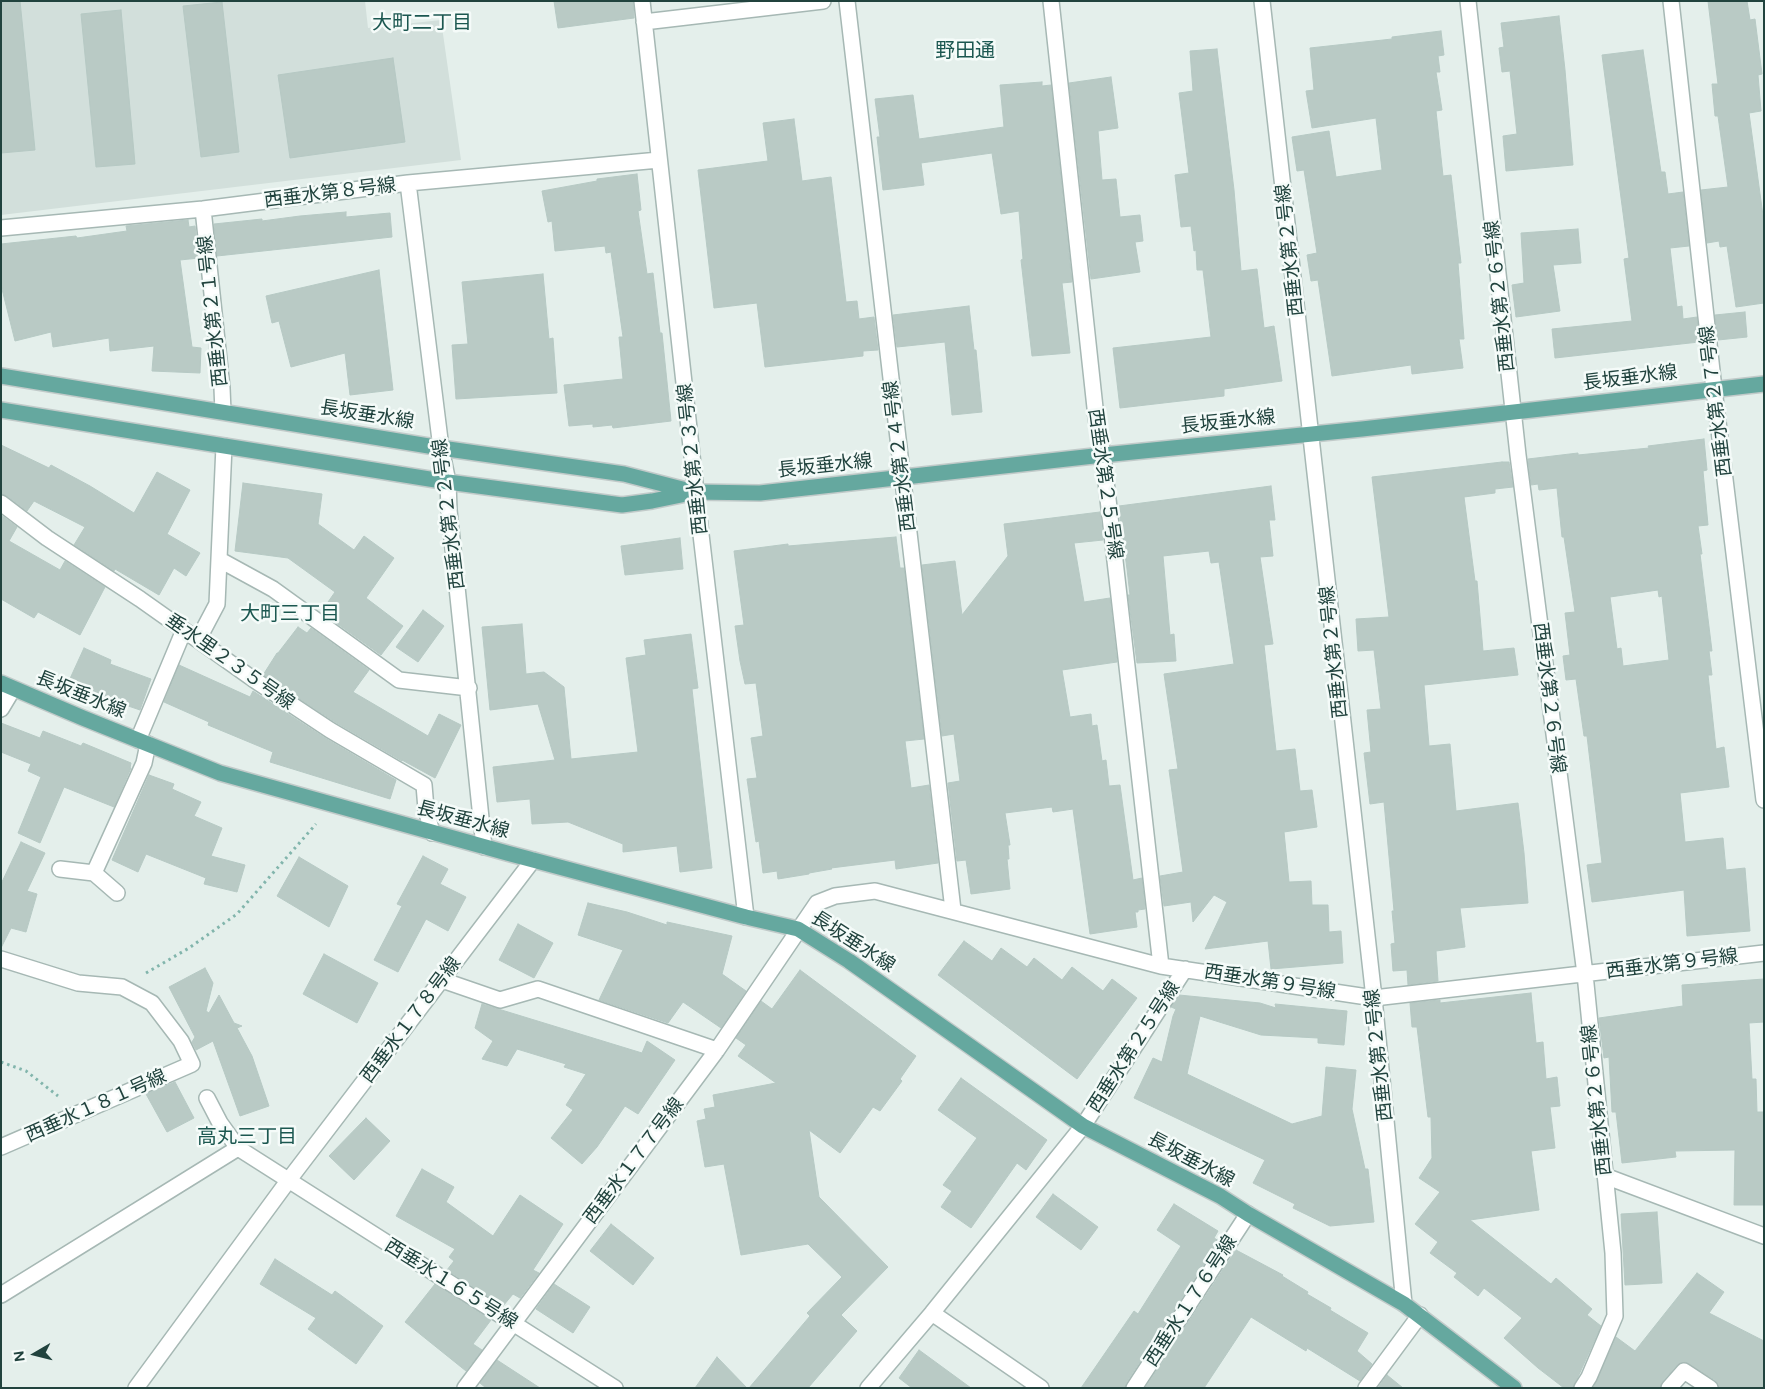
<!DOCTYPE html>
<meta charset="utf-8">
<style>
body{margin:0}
#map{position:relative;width:1765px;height:1389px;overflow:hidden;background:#e4efeb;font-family:Figtree,sans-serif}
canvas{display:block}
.frame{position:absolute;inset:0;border:2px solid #21433e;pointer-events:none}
.north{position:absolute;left:10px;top:1329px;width:50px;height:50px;-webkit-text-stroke:4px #f5fbf9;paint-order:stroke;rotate:262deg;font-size:14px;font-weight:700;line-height:20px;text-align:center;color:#21433e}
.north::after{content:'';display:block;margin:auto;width:18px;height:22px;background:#21433e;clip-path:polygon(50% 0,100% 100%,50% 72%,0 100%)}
</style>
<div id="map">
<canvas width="1765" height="1389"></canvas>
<div class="frame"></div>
<div class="north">N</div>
</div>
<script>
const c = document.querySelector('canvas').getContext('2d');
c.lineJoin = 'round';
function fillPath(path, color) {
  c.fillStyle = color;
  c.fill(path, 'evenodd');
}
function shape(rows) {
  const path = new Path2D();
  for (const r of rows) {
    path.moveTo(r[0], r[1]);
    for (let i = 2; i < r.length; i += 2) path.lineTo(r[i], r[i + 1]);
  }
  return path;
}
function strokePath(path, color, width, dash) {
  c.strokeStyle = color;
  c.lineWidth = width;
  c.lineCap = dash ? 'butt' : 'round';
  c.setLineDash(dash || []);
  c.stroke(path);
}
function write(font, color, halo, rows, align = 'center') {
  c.font = font + ' Figtree,"Noto Sans JP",sans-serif';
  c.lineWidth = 5;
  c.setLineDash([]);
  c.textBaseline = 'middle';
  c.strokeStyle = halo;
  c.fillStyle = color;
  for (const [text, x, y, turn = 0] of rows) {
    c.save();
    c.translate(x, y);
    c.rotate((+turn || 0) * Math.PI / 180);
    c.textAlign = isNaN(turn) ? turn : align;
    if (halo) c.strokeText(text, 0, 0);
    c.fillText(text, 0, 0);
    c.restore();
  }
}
const built = shape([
 [1,1,365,1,368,28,441,20,461,160,1,215]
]);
const building = shape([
 [1,1,20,1,35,150,1,153,1,1],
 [554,1,633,1,634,18,558,28,554,1],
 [1708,1,1747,1,1750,20,1755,19,1762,74,1758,75,1761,111,1749,113,1764,223,1764,303,1736,307,1727,246,1720,247,1719,241,1707,243,1701,190,1728,187,1718,116,1715,116,1712,84,1718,84,1708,1],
 [222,2,239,152,201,157,183,6,222,2],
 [121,10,135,164,96,167,81,14,121,10],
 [1559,16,1565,70,1573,165,1506,171,1503,136,1517,134,1510,71,1502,72,1499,48,1504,47,1501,23,1559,16],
 [1441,31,1444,55,1438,56,1440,72,1436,72,1442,110,1436,111,1443,176,1451,175,1461,263,1458,263,1464,339,1459,339,1463,368,1412,374,1411,365,1332,376,1318,280,1311,281,1307,255,1317,253,1304,170,1297,171,1292,137,1329,131,1336,177,1382,170,1376,118,1312,128,1306,91,1314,90,1310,48,1392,39,1392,37,1441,31],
 [1217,49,1234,190,1241,271,1257,269,1264,328,1274,326,1282,381,1224,389,1224,396,1120,408,1113,348,1211,337,1203,270,1197,270,1196,250,1194,251,1191,226,1181,227,1175,175,1189,173,1179,93,1193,91,1190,51,1217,49],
 [1643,50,1661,172,1665,172,1668,194,1683,192,1689,246,1670,248,1677,307,1682,306,1683,319,1697,317,1699,342,1555,358,1552,329,1632,321,1624,259,1629,258,1602,55,1643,50],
 [393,58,405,142,290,158,278,75,393,58],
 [1111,77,1118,128,1098,131,1102,180,1116,179,1120,217,1140,215,1143,241,1135,242,1140,272,1091,279,1069,83,1111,77],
 [1042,82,1042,86,1051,85,1072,282,1062,283,1070,353,1032,356,1021,260,1023,259,1019,211,1001,214,992,153,921,163,924,185,883,190,877,137,880,137,875,99,913,95,919,139,1004,127,1000,85,1042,82],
 [794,119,802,181,831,177,846,302,857,301,859,319,874,317,878,350,863,351,863,356,765,367,757,303,714,308,698,170,768,161,763,123,794,119],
 [637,174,641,210,638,211,647,274,653,273,660,333,662,333,671,421,613,428,612,425,593,427,593,424,569,426,564,385,623,379,619,337,623,337,611,252,606,253,605,246,555,251,552,221,548,222,542,191,597,181,597,179,637,174],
 [346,212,346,217,390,213,392,237,217,256,214,224,262,219,262,221,300,216,346,212],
 [188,220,189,227,195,226,199,258,180,260,192,347,201,348,200,373,152,371,154,346,110,351,109,338,53,347,51,332,15,341,1,285,1,244,76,236,77,238,127,231,126,226,188,220],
 [1578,229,1581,263,1553,265,1560,311,1516,317,1512,285,1524,283,1521,233,1578,229],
 [379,270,393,390,350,395,345,353,291,367,279,321,272,323,266,296,379,270],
 [543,274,549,339,553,338,557,393,456,399,452,345,468,344,462,282,543,274],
 [969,306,974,350,976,350,982,412,952,415,945,342,897,347,893,315,969,306],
 [1745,312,1747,337,1718,340,1715,315,1745,312],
 [1704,439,1707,470,1703,471,1708,525,1698,526,1702,554,1700,554,1712,651,1709,651,1712,675,1708,675,1716,749,1724,747,1729,787,1680,793,1685,842,1723,838,1726,870,1745,868,1750,931,1687,936,1684,890,1592,902,1587,865,1602,863,1587,736,1584,736,1576,679,1566,680,1563,656,1570,655,1565,613,1575,612,1564,537,1562,537,1557,488,1539,490,1538,484,1531,485,1528,459,1578,453,1578,455,1649,448,1648,446,1704,439],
 [1658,590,1659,597,1662,596,1669,660,1623,666,1621,648,1617,649,1610,597,1658,590],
 [1,445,49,468,51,465,90,486,134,513,157,472,190,490,167,534,200,553,186,576,174,568,159,595,115,569,114,571,74,545,85,527,34,501,27,511,7,496,1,494,1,445],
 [1502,462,1509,462,1513,487,1495,489,1495,493,1464,497,1475,581,1477,581,1483,651,1514,648,1518,675,1424,685,1429,746,1450,744,1456,811,1518,803,1524,853,1528,903,1460,908,1465,947,1436,951,1438,981,1408,985,1407,970,1393,971,1391,944,1395,943,1392,911,1394,911,1384,802,1370,804,1364,753,1371,752,1367,710,1381,709,1374,650,1358,651,1356,619,1389,617,1372,477,1502,462],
 [243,483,322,494,318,524,354,550,364,536,394,558,366,598,403,626,381,655,321,612,335,592,288,558,235,551,243,483],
 [1271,486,1275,520,1269,520,1273,556,1260,557,1273,644,1264,645,1276,751,1295,749,1300,791,1312,790,1317,827,1284,832,1289,882,1311,881,1312,905,1328,905,1329,932,1341,931,1343,963,1271,969,1268,941,1205,949,1227,902,1214,895,1193,922,1191,902,1164,906,1160,876,1183,872,1169,770,1178,769,1164,674,1234,664,1219,562,1211,563,1209,551,1163,556,1170,635,1174,634,1176,661,1137,663,1128,595,1130,595,1127,569,1119,510,1119,506,1271,486],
 [1100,512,1103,540,1074,543,1084,602,1110,598,1117,662,1062,670,1070,717,1091,714,1092,726,1097,725,1102,761,1106,760,1109,786,1120,785,1133,880,1142,878,1145,909,1138,910,1138,912,1135,912,1137,927,1090,934,1073,809,1053,812,1052,807,1005,813,1010,845,1008,845,1009,859,1007,859,1010,889,971,894,966,860,957,861,948,783,960,781,954,734,942,736,922,565,955,561,962,615,1008,556,1004,524,1100,512],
 [1,515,17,527,9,541,60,570,65,561,105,587,80,635,38,612,34,618,1,599,1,515],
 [896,537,900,568,904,568,924,739,905,741,911,788,929,785,938,863,896,869,895,860,831,868,832,869,809,873,809,874,778,879,777,871,763,873,759,841,756,842,747,779,757,778,751,738,763,736,756,683,745,684,740,661,735,626,744,625,734,551,788,544,788,546,896,537],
 [680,538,683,569,625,575,621,546,680,538],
 [423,610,444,626,418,662,396,647,423,610],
 [522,624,526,674,544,672,564,687,571,759,638,752,626,658,646,655,644,640,691,634,698,688,692,689,712,868,680,872,677,846,623,852,623,844,568,822,532,824,530,799,497,802,493,767,555,760,538,704,490,710,482,627,522,624],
 [298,627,307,633,311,628,369,670,353,692,428,736,439,714,461,725,435,778,402,760,402,761,335,722,263,675,277,653,278,653,298,627],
 [84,648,111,660,110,664,151,679,140,710,96,695,68,683,84,648],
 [179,665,250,697,253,691,325,738,396,780,390,799,270,762,273,752,208,725,209,722,164,702,179,665],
 [1,723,40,738,43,731,81,746,83,743,131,763,130,768,131,768,114,807,64,787,40,843,18,833,41,777,28,771,31,764,1,752,1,723],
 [149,775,174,784,172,789,201,802,194,816,222,828,211,856,245,865,237,892,204,884,206,878,146,854,138,872,112,860,149,775],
 [21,842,45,853,27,891,37,894,26,932,11,928,1,948,1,884,21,842],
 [423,856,448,869,440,884,466,897,448,931,426,919,398,972,374,960,402,906,397,904,423,856],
 [299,857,348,886,329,927,277,896,299,857],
 [588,903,627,912,667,925,667,922,732,936,722,974,746,991,721,1028,683,1002,668,1023,599,1000,623,950,578,935,588,903],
 [518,924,553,943,534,978,499,960,518,924],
 [964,941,992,961,1001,948,1027,967,1034,958,1062,980,1072,967,1103,991,1112,979,1137,998,1077,1079,938,975,964,941],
 [324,954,378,983,357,1023,303,994,324,954],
 [205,968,213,983,206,1011,209,1013,219,995,234,1023,242,1026,237,1028,252,1056,269,1106,240,1116,213,1041,196,1050,192,1042,195,1037,169,987,205,968],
 [800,970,916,1056,900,1079,902,1081,880,1111,873,1107,840,1153,809,1130,819,1197,888,1267,841,1315,857,1331,808,1388,749,1388,810,1316,807,1313,842,1277,808,1244,741,1255,724,1164,705,1167,697,1121,706,1119,704,1109,715,1107,713,1095,776,1083,738,1056,746,1045,736,1038,761,1001,772,1009,800,970],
 [1764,979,1764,1022,1749,1023,1752,1079,1756,1079,1757,1112,1764,1112,1764,1205,1734,1205,1735,1150,1675,1151,1676,1157,1622,1163,1616,1112,1612,1112,1609,1057,1604,1058,1599,1018,1683,1006,1682,985,1764,979],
 [1531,993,1536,1043,1543,1042,1546,1079,1557,1077,1560,1106,1550,1107,1555,1148,1531,1151,1539,1210,1470,1220,1551,1284,1556,1278,1592,1309,1587,1315,1601,1326,1573,1388,1564,1388,1538,1368,1504,1338,1522,1318,1484,1288,1478,1296,1454,1277,1457,1273,1430,1253,1438,1242,1415,1224,1440,1192,1419,1178,1432,1158,1431,1117,1428,1117,1417,1027,1412,1027,1410,1003,1440,1000,1440,1003,1531,993],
 [1179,995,1260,1003,1276,1008,1275,1004,1347,1011,1344,1045,1318,1043,1318,1038,1261,1035,1200,1016,1187,1074,1292,1124,1322,1116,1326,1067,1356,1070,1352,1109,1365,1169,1368,1169,1374,1222,1330,1226,1293,1208,1295,1204,1253,1183,1265,1160,1134,1098,1153,1058,1162,1062,1173,1016,1176,1009,1171,1007,1179,995],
 [482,1004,642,1053,647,1041,675,1060,638,1114,625,1106,597,1147,582,1164,551,1138,573,1110,566,1105,586,1074,564,1067,566,1064,517,1049,507,1066,482,1059,493,1041,475,1028,482,1004],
 [961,1078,1047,1140,1026,1170,1017,1163,971,1228,941,1207,952,1191,943,1185,977,1138,938,1110,961,1078],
 [175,1082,194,1118,167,1132,146,1094,175,1082],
 [366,1118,390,1141,354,1180,329,1156,366,1118],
 [422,1169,454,1187,446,1202,493,1236,520,1195,563,1224,533,1270,539,1273,520,1298,513,1294,503,1306,447,1270,454,1261,449,1257,455,1249,396,1216,422,1169],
 [1053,1194,1098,1227,1081,1250,1036,1217,1053,1194],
 [1174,1204,1218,1231,1214,1238,1219,1241,1126,1383,1125,1388,1081,1388,1134,1311,1138,1314,1181,1246,1157,1230,1174,1204],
 [1657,1212,1662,1283,1625,1285,1621,1214,1657,1212],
 [611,1224,654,1258,633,1285,590,1251,611,1224],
 [1236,1250,1283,1275,1282,1276,1308,1292,1307,1294,1331,1308,1330,1310,1368,1333,1357,1351,1372,1364,1360,1381,1307,1348,1306,1351,1251,1317,1204,1388,1145,1388,1236,1250],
 [275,1259,332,1295,335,1291,383,1326,356,1364,308,1329,316,1318,260,1284,275,1259],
 [1697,1273,1724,1292,1709,1313,1764,1341,1764,1388,1719,1388,1715,1380,1685,1362,1677,1365,1662,1382,1660,1388,1593,1388,1616,1337,1635,1351,1697,1273],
 [435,1284,491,1320,473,1344,482,1350,466,1371,405,1322,435,1284],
 [554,1284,590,1307,573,1333,536,1309,554,1284],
 [919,1350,971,1388,912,1388,899,1378,919,1350],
 [717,1357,747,1388,695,1388,717,1357],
 [497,1360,540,1388,486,1388,480,1383,497,1360],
 [1387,1375,1403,1388,1378,1388,1387,1375]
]);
const path = shape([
 [146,973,189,948,237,914,316,824],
 [1,1062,26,1071,58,1096]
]);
const minor = shape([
 [642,1,696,492,746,917],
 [847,1,953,910],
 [1051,1,1096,417,1103,455,1161,966],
 [1262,1,1374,998,1404,1304],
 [1468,1,1518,455,1585,974,1613,1253,1615,1316,1589,1377,1582,1388],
 [1671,1,1714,389,1764,800],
 [644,22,823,1],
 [408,183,441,448,448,482,449,510,484,847],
 [203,209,222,388,223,412],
 [1,228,203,209,408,183,659,160],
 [1,503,47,538,140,599,253,679,330,730,424,785,426,809,432,833],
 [220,560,273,589,399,680,469,688],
 [198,640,217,604,224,446],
 [1,709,13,689],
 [138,740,184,630],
 [60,869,94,873],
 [117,893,94,873,144,763,148,744],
 [1,959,78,983,122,987,152,1003,181,1041,192,1064,1,1147],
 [442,980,500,1000,538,989,717,1050],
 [207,1098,220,1123,238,1148],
 [1605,1176,1764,1236],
 [1,1295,238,1148,615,1388],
 [932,1313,1041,1388],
 [136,1388,288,1181,533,860],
 [465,1388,717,1050,817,903,835,896,875,891,1161,966,1374,998,1764,953],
 [868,1388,932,1313,1083,1126,1185,969],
 [1134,1388,1248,1214],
 [1366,1388,1420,1315],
 [1669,1388,1684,1371,1710,1388]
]);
const major = shape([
 [1,376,441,448,624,474,690,491],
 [1,410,448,482,622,505,652,501,696,492,760,493,1103,455,1362,429,1764,384],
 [1,683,83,718,220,773,507,853,746,917,798,929,849,961,1083,1126,1220,1196,1248,1214,1404,1304,1514,1388]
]);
const streetNames = [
 ["西垂水第８号線",330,193,-7],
 ["西垂水第２号線",1290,250,-96],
 ["西垂水第２６号線",1500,296,-96],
 ["西垂水第２１号線",213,311,-96],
 ["長坂垂水線",1630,378,-7],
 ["西垂水第２７号線",1716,401,-97],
 ["長坂垂水線",367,415,9],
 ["長坂垂水線",1228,422,-6],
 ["西垂水第２４号線",900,456,-97],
 ["西垂水第２３号線",693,459,-96],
 ["長坂垂水線",825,466,-6],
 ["西垂水第２５号線",1105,484,82],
 ["西垂水第２２号線",449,514,-97],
 ["西垂水第２号線",1334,652,-96],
 ["垂水里２３５号線",230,662,35],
 ["長坂垂水線",81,695,22],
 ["西垂水第２６号線",1549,698,83],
 ["長坂垂水線",463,820,15],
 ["長坂垂水線",853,942,33],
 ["西垂水第９号線",1672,964,-7],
 ["西垂水第９号線",1270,982,9],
 ["西垂水１７８号線",411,1020,-53],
 ["西垂水第２５号線",1134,1047,-57],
 ["西垂水第２号線",1379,1055,-96],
 ["西垂水第２６号線",1597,1100,-96],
 ["西垂水１８１号線",96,1106,-24],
 ["長坂垂水線",1191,1160,28],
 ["西垂水１７７号線",634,1161,-53],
 ["西垂水１６５号線",451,1284,32],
 ["西垂水１７６号線",1191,1301,-57]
];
const neighbourhoodNames = [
 ["大町二丁目",422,23],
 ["野田通",965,51],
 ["大町三丁目",290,614],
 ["高丸三丁目",247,1137]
];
fillPath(built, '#d2dfdb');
fillPath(building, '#b9cac5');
strokePath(building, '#b6c9c4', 1);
strokePath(minor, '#a6b8b4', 18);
strokePath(major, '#c1cac9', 18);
strokePath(path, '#82b5ac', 3, [2.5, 4]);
strokePath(minor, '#fff', 15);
strokePath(major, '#65a89f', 15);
write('19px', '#21433e', '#f5fbf9', streetNames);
write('20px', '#1b5750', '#f5fbf9', neighbourhoodNames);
</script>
